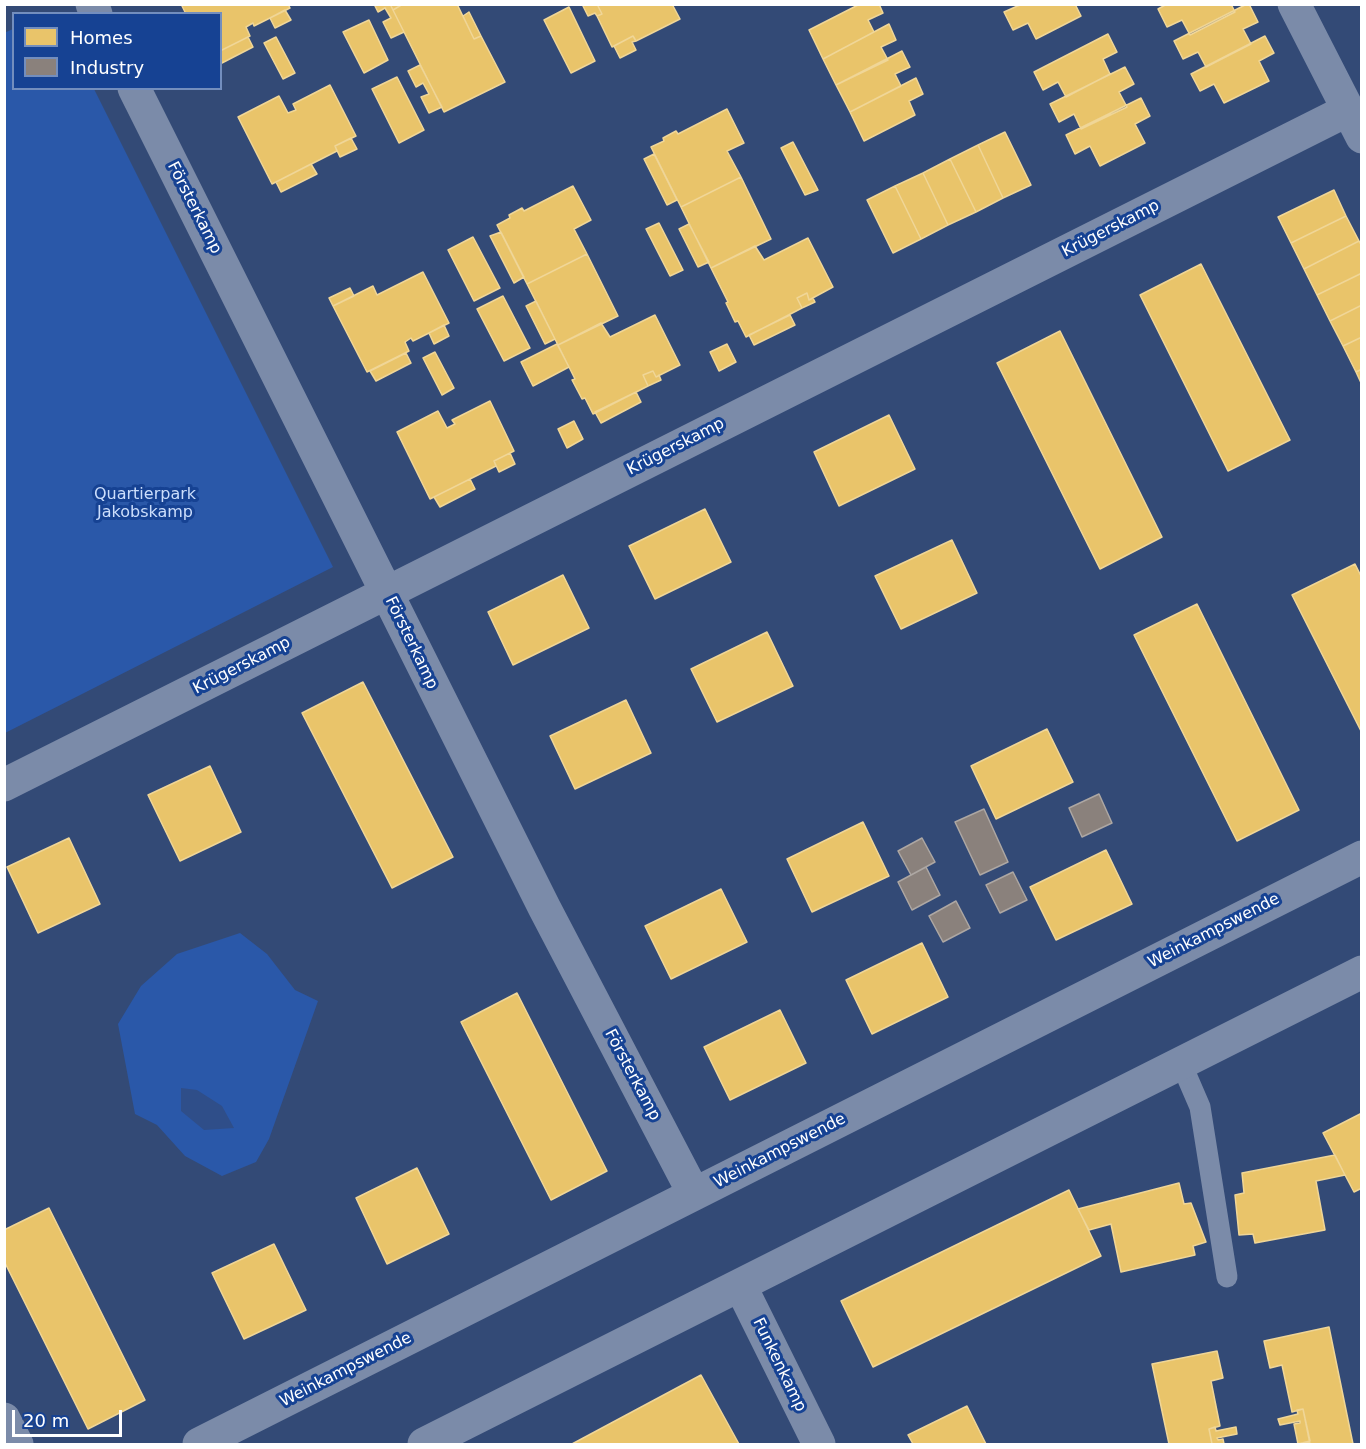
<!DOCTYPE html>
<meta charset="utf-8">
<style>
body{margin:0}
#map{position:relative;width:1366px;height:1449px;overflow:hidden;background:#334a76;font-family:"DejaVu Sans",sans-serif}
canvas{display:block}
.frame{position:absolute;inset:0;border:6px solid #fff;pointer-events:none}
.legend{position:absolute;left:12px;top:12px;width:210px;height:78px;box-sizing:border-box;background:#164293;border:2px solid #738ebe;margin:0;padding:8px 10px;list-style:none;font-size:18px;color:#fff}
.legend li{display:flex;align-items:center;gap:12px;height:30px}
.legend b{width:30px;border:2px solid #738ebe}
.scale{position:absolute;left:12px;top:1410px;width:110px;height:27px;box-sizing:border-box;border:3px solid #fff;border-top:0;padding-left:8px;font-size:18px;line-height:21px;white-space:nowrap;color:#fff;-webkit-text-stroke:4px #164293;paint-order:stroke}
</style>
<div id="map">
<canvas width="1366" height="1449"></canvas>
<div class="frame"></div>
<ul class="legend">
<li><b style="height:16px;background:#e9c46a"></b>Homes</li>
<li><b style="height:16px;background:#8a817c"></b>Industry</li>
</ul>
<div class="scale">20 m</div>
</div>
<script>
const c = document.querySelector('canvas').getContext('2d');
c.lineJoin = 'round';
function fillPath(path, color) {
  c.fillStyle = color;
  c.fill(path, 'evenodd');
}
function shape(rows) {
  const path = new Path2D();
  for (const r of rows) {
    path.moveTo(r[0], r[1]);
    for (let i = 2; i < r.length; i += 2) path.lineTo(r[i], r[i + 1]);
  }
  return path;
}
function strokePath(path, color, width, dash) {
  c.strokeStyle = color;
  c.lineWidth = width;
  c.lineCap = dash ? 'butt' : 'round';
  c.setLineDash(dash || []);
  c.stroke(path);
}
function write(font, color, halo, rows, align = 'center') {
  c.font = font + ' "DejaVu Sans",sans-serif';
  c.lineWidth = 6;
  c.setLineDash([]);
  c.textBaseline = 'middle';
  c.strokeStyle = halo;
  c.fillStyle = color;
  for (const [text, x, y, turn = 0] of rows) {
    c.save();
    c.translate(x, y);
    c.rotate((+turn || 0) * Math.PI / 180);
    c.textAlign = isNaN(turn) ? turn : align;
    if (halo) c.strokeText(text, 0, 0);
    c.fillText(text, 0, 0);
    c.restore();
  }
}
const green = shape([
 [13,29,14,88,94,89,333,567,5,733,4,33],
 [240,933,267,954,295,990,318,1001,269,1139,256,1162,222,1176,185,1156,157,1125,135,1114,118,1024,141,986,177,954]
]);
const water = shape([
 [181,1088,197,1090,222,1106,234,1128,204,1130,181,1111]
]);
const homes = shape([
 [181,4,288,4,290,8,254,26,253,23,246,27,250,36,220,51,220,14,186,14,181,4],
 [374,4,390,4,404,32,391,38,383,22,391,18,385,8,378,12,374,4],
 [390,4,403,4,393,10,390,4],
 [403,4,457,4,474,39,481,36,505,82,444,112,393,10,403,4],
 [582,4,597,4,602,14,597,16,595,13,588,16,582,4],
 [597,4,672,4,680,19,636,41,633,36,612,47,597,16,602,14,597,4],
 [860,4,879,4,883,13,868,20,874,32,823,59,809,30,860,4],
 [1022,4,1075,4,1081,16,1036,39,1028,23,1013,30,1004,12,1022,4],
 [1167,4,1231,4,1235,12,1190,35,1182,20,1167,27,1158,9,1167,4],
 [1247,4,1249,4,1258,22,1243,29,1251,44,1206,67,1198,52,1183,59,1174,41,1247,4],
 [569,7,595,61,571,73,544,20,569,7],
 [285,10,291,20,275,28,270,18,285,10],
 [469,12,481,36,474,39,463,16,469,12],
 [369,20,388,60,364,73,343,32,369,20],
 [889,24,896,40,881,47,888,60,836,85,823,59,889,24],
 [1108,34,1117,52,1103,59,1110,74,1066,97,1058,82,1043,90,1034,72,1108,34],
 [633,36,636,41,632,42,636,50,620,58,614,46,633,36],
 [1265,36,1274,53,1259,61,1269,81,1224,103,1214,84,1200,91,1191,74,1265,36],
 [248,37,253,47,220,64,220,51,248,37],
 [276,37,295,73,283,79,264,43,276,37],
 [902,51,910,67,895,74,901,86,850,112,836,85,902,51],
 [420,65,442,107,429,113,421,97,429,94,423,83,416,87,408,71,420,65],
 [1125,67,1134,84,1119,92,1127,107,1081,129,1074,114,1059,122,1050,104,1125,67],
 [397,77,424,130,399,143,372,89,397,77],
 [916,78,923,94,909,101,915,115,864,141,850,112,916,78],
 [330,85,356,136,335,146,337,151,272,184,238,117,279,96,288,113,296,110,293,104,330,85],
 [1141,98,1150,116,1135,124,1145,143,1100,166,1090,146,1075,154,1066,135,1141,98],
 [727,109,744,143,727,151,741,177,681,207,651,147,664,141,663,138,676,131,678,134,727,109],
 [1005,132,1031,185,1003,198,978,145,1005,132],
 [351,138,357,149,340,157,335,146,351,138],
 [793,142,818,190,805,195,781,148,793,142],
 [978,145,1003,198,976,212,950,159,978,145],
 [654,154,677,200,667,205,644,159,654,154],
 [950,159,976,212,948,225,923,173,950,159],
 [311,164,317,174,281,192,276,182,311,164],
 [923,173,948,225,921,239,895,186,923,173],
 [741,177,771,239,711,268,681,207,741,177],
 [573,186,591,220,574,229,587,254,527,284,497,225,510,218,509,215,522,208,524,211,573,186],
 [895,186,921,239,893,253,867,200,895,186],
 [1334,190,1346,216,1291,243,1278,217,1334,190],
 [1346,216,1359,241,1304,269,1291,243,1346,216],
 [659,223,683,270,670,276,646,229,659,223],
 [689,224,709,262,698,267,679,229,689,224],
 [501,232,524,277,514,283,490,236,501,232],
 [473,237,500,288,474,301,448,250,473,237],
 [808,238,833,287,809,300,807,293,797,298,802,308,746,337,738,321,735,322,726,303,728,302,711,268,755,246,764,260,808,238],
 [1359,241,1362,246,1362,273,1317,295,1304,269,1359,241],
 [587,254,618,316,558,345,527,284,587,254],
 [1201,264,1290,440,1228,471,1140,295,1201,264],
 [423,272,449,323,413,341,411,338,405,342,409,351,367,372,333,306,373,286,377,295,423,272],
 [1362,273,1362,305,1330,321,1317,295,1362,273],
 [350,288,354,296,333,306,329,298,350,288],
 [807,293,809,300,813,298,815,302,802,308,797,298,807,293],
 [503,296,530,348,504,361,477,309,503,296],
 [536,301,555,339,545,344,526,306,536,301],
 [1362,305,1362,337,1343,346,1330,321,1362,305],
 [655,315,680,365,656,377,653,371,643,375,648,386,593,414,585,398,582,399,572,380,575,379,558,345,601,323,610,337,655,315],
 [790,315,795,325,754,345,749,335,790,315],
 [444,325,449,336,434,344,429,333,444,325],
 [1060,331,1162,537,1100,569,997,363,1060,331],
 [1362,337,1362,369,1356,372,1343,346,1362,337],
 [557,344,569,367,533,386,521,362,557,344],
 [727,344,736,362,719,371,710,352,727,344],
 [435,352,454,388,442,395,423,358,435,352],
 [406,353,411,363,376,381,370,371,406,353],
 [1362,369,1362,385,1356,372,1362,369],
 [653,371,656,377,659,375,661,380,648,386,643,375,653,371],
 [636,392,641,402,601,423,595,412,636,392],
 [490,401,514,451,494,461,496,466,430,499,397,432,438,411,447,428,455,424,452,420,490,401],
 [889,415,915,469,839,506,814,452,889,415],
 [574,421,583,439,567,448,558,429,574,421],
 [510,453,515,464,499,472,494,461,510,453],
 [470,479,475,489,440,507,434,497,470,479],
 [705,509,731,562,655,599,629,546,705,509],
 [952,540,977,593,901,629,875,576,952,540],
 [1355,564,1362,578,1362,733,1292,595,1355,564],
 [563,575,589,628,513,665,488,612,563,575],
 [1197,604,1299,810,1237,841,1134,635,1197,604],
 [767,632,793,686,717,722,691,669,767,632],
 [363,682,453,857,392,888,302,713,363,682],
 [626,700,651,753,575,789,550,736,626,700],
 [1047,729,1073,782,996,819,971,766,1047,729],
 [210,766,241,832,180,861,148,795,210,766],
 [863,822,889,876,812,912,787,859,863,822],
 [69,838,100,904,38,933,7,867,69,838],
 [1106,850,1132,904,1056,940,1030,887,1106,850],
 [721,889,747,942,671,979,645,926,721,889],
 [922,943,948,997,872,1034,846,980,922,943],
 [517,993,607,1171,551,1200,461,1022,517,993],
 [780,1010,806,1063,730,1100,704,1047,780,1010],
 [1362,1113,1362,1188,1354,1192,1323,1133,1362,1113],
 [1335,1155,1345,1175,1316,1181,1325,1230,1255,1243,1253,1234,1239,1235,1235,1195,1244,1193,1242,1173,1335,1155],
 [417,1168,449,1234,387,1264,356,1198,417,1168],
 [1179,1183,1184,1204,1191,1203,1206,1242,1193,1246,1195,1255,1121,1272,1111,1224,1089,1230,1078,1209,1179,1183],
 [1069,1190,1101,1256,873,1367,841,1301,1069,1190],
 [49,1208,145,1400,88,1429,4,1261,4,1230,49,1208],
 [274,1244,306,1310,244,1339,212,1273,274,1244],
 [1329,1327,1353,1444,1310,1444,1303,1409,1292,1412,1282,1365,1270,1368,1264,1341,1329,1327],
 [1217,1351,1223,1378,1211,1381,1220,1426,1209,1429,1212,1444,1169,1444,1152,1364,1217,1351],
 [701,1375,739,1444,572,1444,701,1375],
 [967,1406,986,1444,913,1444,908,1435,967,1406],
 [1303,1409,1310,1441,1298,1444,1294,1424,1300,1423,1300,1421,1280,1425,1278,1419,1298,1414,1297,1410,1303,1409],
 [1215,1427,1216,1431,1236,1427,1237,1434,1217,1438,1218,1440,1223,1439,1224,1444,1212,1444,1209,1429,1215,1427]
]);
const industry = shape([
 [1099,794,1112,823,1082,837,1069,808,1099,794],
 [984,809,1008,862,980,875,955,822,984,809],
 [922,838,935,862,911,875,898,851,922,838],
 [926,867,940,895,912,910,898,882,926,867],
 [1013,872,1027,900,1000,913,986,885,1013,872],
 [956,901,970,928,943,942,929,916,956,901]
]);
const service = shape([
 [1181,1063,1200,1107,1227,1277]
]);
const minor = shape([
 [92,4,96,14],
 [1294,4,1362,137],
 [134,88,545,909,694,1194],
 [4,785,1348,110],
 [740,1285,819,1444],
 [4,1419,17,1444],
 [199,1444,1362,857],
 [424,1444,1362,972]
]);
const streetNames = [
 ["Försterkamp",194,208,63],
 ["Krügerskamp",1111,229,-27],
 ["Krügerskamp",676,447,-27],
 ["Försterkamp",411,643,64],
 ["Krügerskamp",242,666,-27],
 ["Weinkampswende",1214,931,-27],
 ["Försterkamp",632,1075,62],
 ["Weinkampswende",780,1151,-27],
 ["Funkenkamp",779,1365,64],
 ["Weinkampswende",346,1370,-27]
];
const parkNames = [
 ["Quartierpark",145,495],
 ["Jakobskamp",145,513]
];
fillPath(green, '#2a58a9');
fillPath(water, '#2f4e89');
fillPath(homes, '#e9c46a');
strokePath(homes, '#f0d697', 1.5);
fillPath(industry, '#8a817c');
strokePath(industry, '#ada7a3', 1.5);
strokePath(service, '#7b8ba9', 21);
strokePath(minor, '#7b8ba9', 33);
write('16px', '#fff', '#164293', streetNames);
write('16px', '#ccdefc', '#164293', parkNames);
</script>
